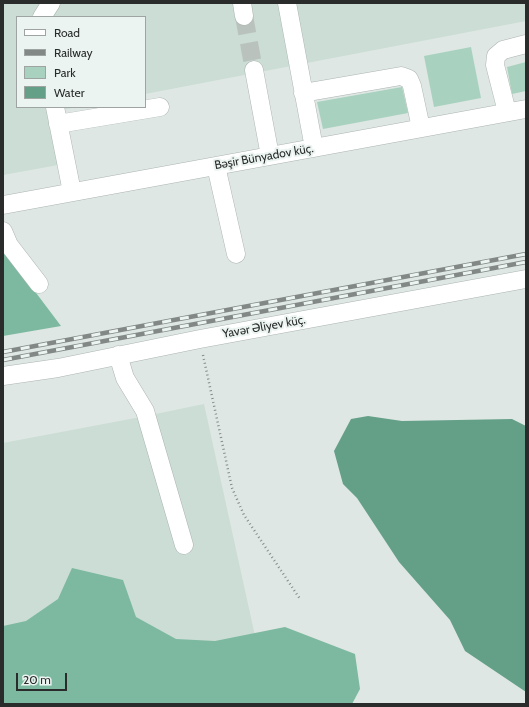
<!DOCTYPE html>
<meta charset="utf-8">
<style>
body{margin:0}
#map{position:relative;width:529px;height:707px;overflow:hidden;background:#dee7e3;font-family:Cabin,sans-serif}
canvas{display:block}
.frame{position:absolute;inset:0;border:4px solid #292c2b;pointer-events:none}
.legend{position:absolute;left:16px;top:16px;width:130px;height:92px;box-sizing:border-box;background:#ebf4f0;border:1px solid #9da4a1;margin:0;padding:5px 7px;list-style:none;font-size:12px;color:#292c2b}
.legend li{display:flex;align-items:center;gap:8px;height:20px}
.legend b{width:20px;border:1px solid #9da4a1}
.scale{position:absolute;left:16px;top:673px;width:51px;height:18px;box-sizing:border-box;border:2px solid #292c2b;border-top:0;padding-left:5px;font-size:12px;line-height:14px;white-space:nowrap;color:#292c2b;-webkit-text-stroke:3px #ebf4f0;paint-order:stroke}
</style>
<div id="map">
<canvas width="529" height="707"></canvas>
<div class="frame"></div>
<ul class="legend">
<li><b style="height:5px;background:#fff"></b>Road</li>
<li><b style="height:5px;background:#828886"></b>Railway</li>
<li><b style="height:11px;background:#a8d2bf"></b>Park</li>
<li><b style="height:11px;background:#64a088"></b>Water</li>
</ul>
<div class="scale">20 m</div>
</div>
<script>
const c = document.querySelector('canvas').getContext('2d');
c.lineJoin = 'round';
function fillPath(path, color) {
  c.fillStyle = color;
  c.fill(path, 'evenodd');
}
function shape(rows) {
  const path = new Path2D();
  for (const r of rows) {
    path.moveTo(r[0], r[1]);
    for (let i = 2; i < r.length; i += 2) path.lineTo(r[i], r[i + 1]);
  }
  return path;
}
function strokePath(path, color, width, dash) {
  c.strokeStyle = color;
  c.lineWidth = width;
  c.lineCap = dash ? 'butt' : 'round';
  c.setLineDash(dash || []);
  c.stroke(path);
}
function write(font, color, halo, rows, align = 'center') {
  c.font = font + ' Cabin,sans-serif';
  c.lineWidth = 4;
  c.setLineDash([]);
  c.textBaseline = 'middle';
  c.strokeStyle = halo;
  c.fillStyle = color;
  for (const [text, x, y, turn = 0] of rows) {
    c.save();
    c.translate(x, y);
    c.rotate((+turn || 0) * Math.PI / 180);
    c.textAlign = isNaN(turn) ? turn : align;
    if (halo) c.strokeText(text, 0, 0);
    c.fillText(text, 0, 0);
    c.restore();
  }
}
const built = shape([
 [3,3,526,3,526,21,145,94,145,17,17,17,17,107,77,107,56,111,58,165,3,175],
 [204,404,270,704,3,704,3,443,146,416]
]);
const green = shape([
 [471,47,481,98,434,107,424,56],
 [526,62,526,91,512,94,507,67],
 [402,87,408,113,323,129,317,102]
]);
const forest = shape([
 [3,249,61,326,3,336],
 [72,568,123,580,136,617,176,639,215,641,285,627,355,654,360,689,352,704,3,704,3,626,26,621,58,599]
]);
const water = shape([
 [368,416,402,421,512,419,526,426,526,692,465,651,450,620,399,562,357,498,343,484,334,451,351,419]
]);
const minorTunnel = shape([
 [244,16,254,70]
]);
const path = shape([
 [203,355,232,488,244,515,300,599]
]);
const minor = shape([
 [242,3,244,16],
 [287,3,314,148],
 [42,17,51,3],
 [254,70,270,156],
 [303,93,401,76,409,79,412,86,421,128],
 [55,107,72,192],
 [507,112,495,65,496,56,503,50,526,44],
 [58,124,160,107],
 [216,166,236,254],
 [3,205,526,109],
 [3,231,9,245,39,284],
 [118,355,125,378,145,411,184,545],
 [3,376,58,368,200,339,526,279]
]);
const rail = shape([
 [3,352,526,254],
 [3,360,526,262]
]);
const streetNames = [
 ["Bəşir Bünyadov küç.",264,157,-10],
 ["Yavər Əliyev küç.",264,327,-10]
];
fillPath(built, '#cbddd5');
fillPath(green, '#a8d2bf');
fillPath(forest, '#7cb9a0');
fillPath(water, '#64a088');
strokePath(minorTunnel, '#bac2be', 18, [18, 9]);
strokePath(minor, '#acb5b1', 19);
strokePath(path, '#868c89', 2.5, [1, 3]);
strokePath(minor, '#fff', 18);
strokePath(rail, '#828886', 4.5);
strokePath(rail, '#ebf4f0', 3, [9]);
write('12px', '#292c2b', '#ebf4f0', streetNames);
</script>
